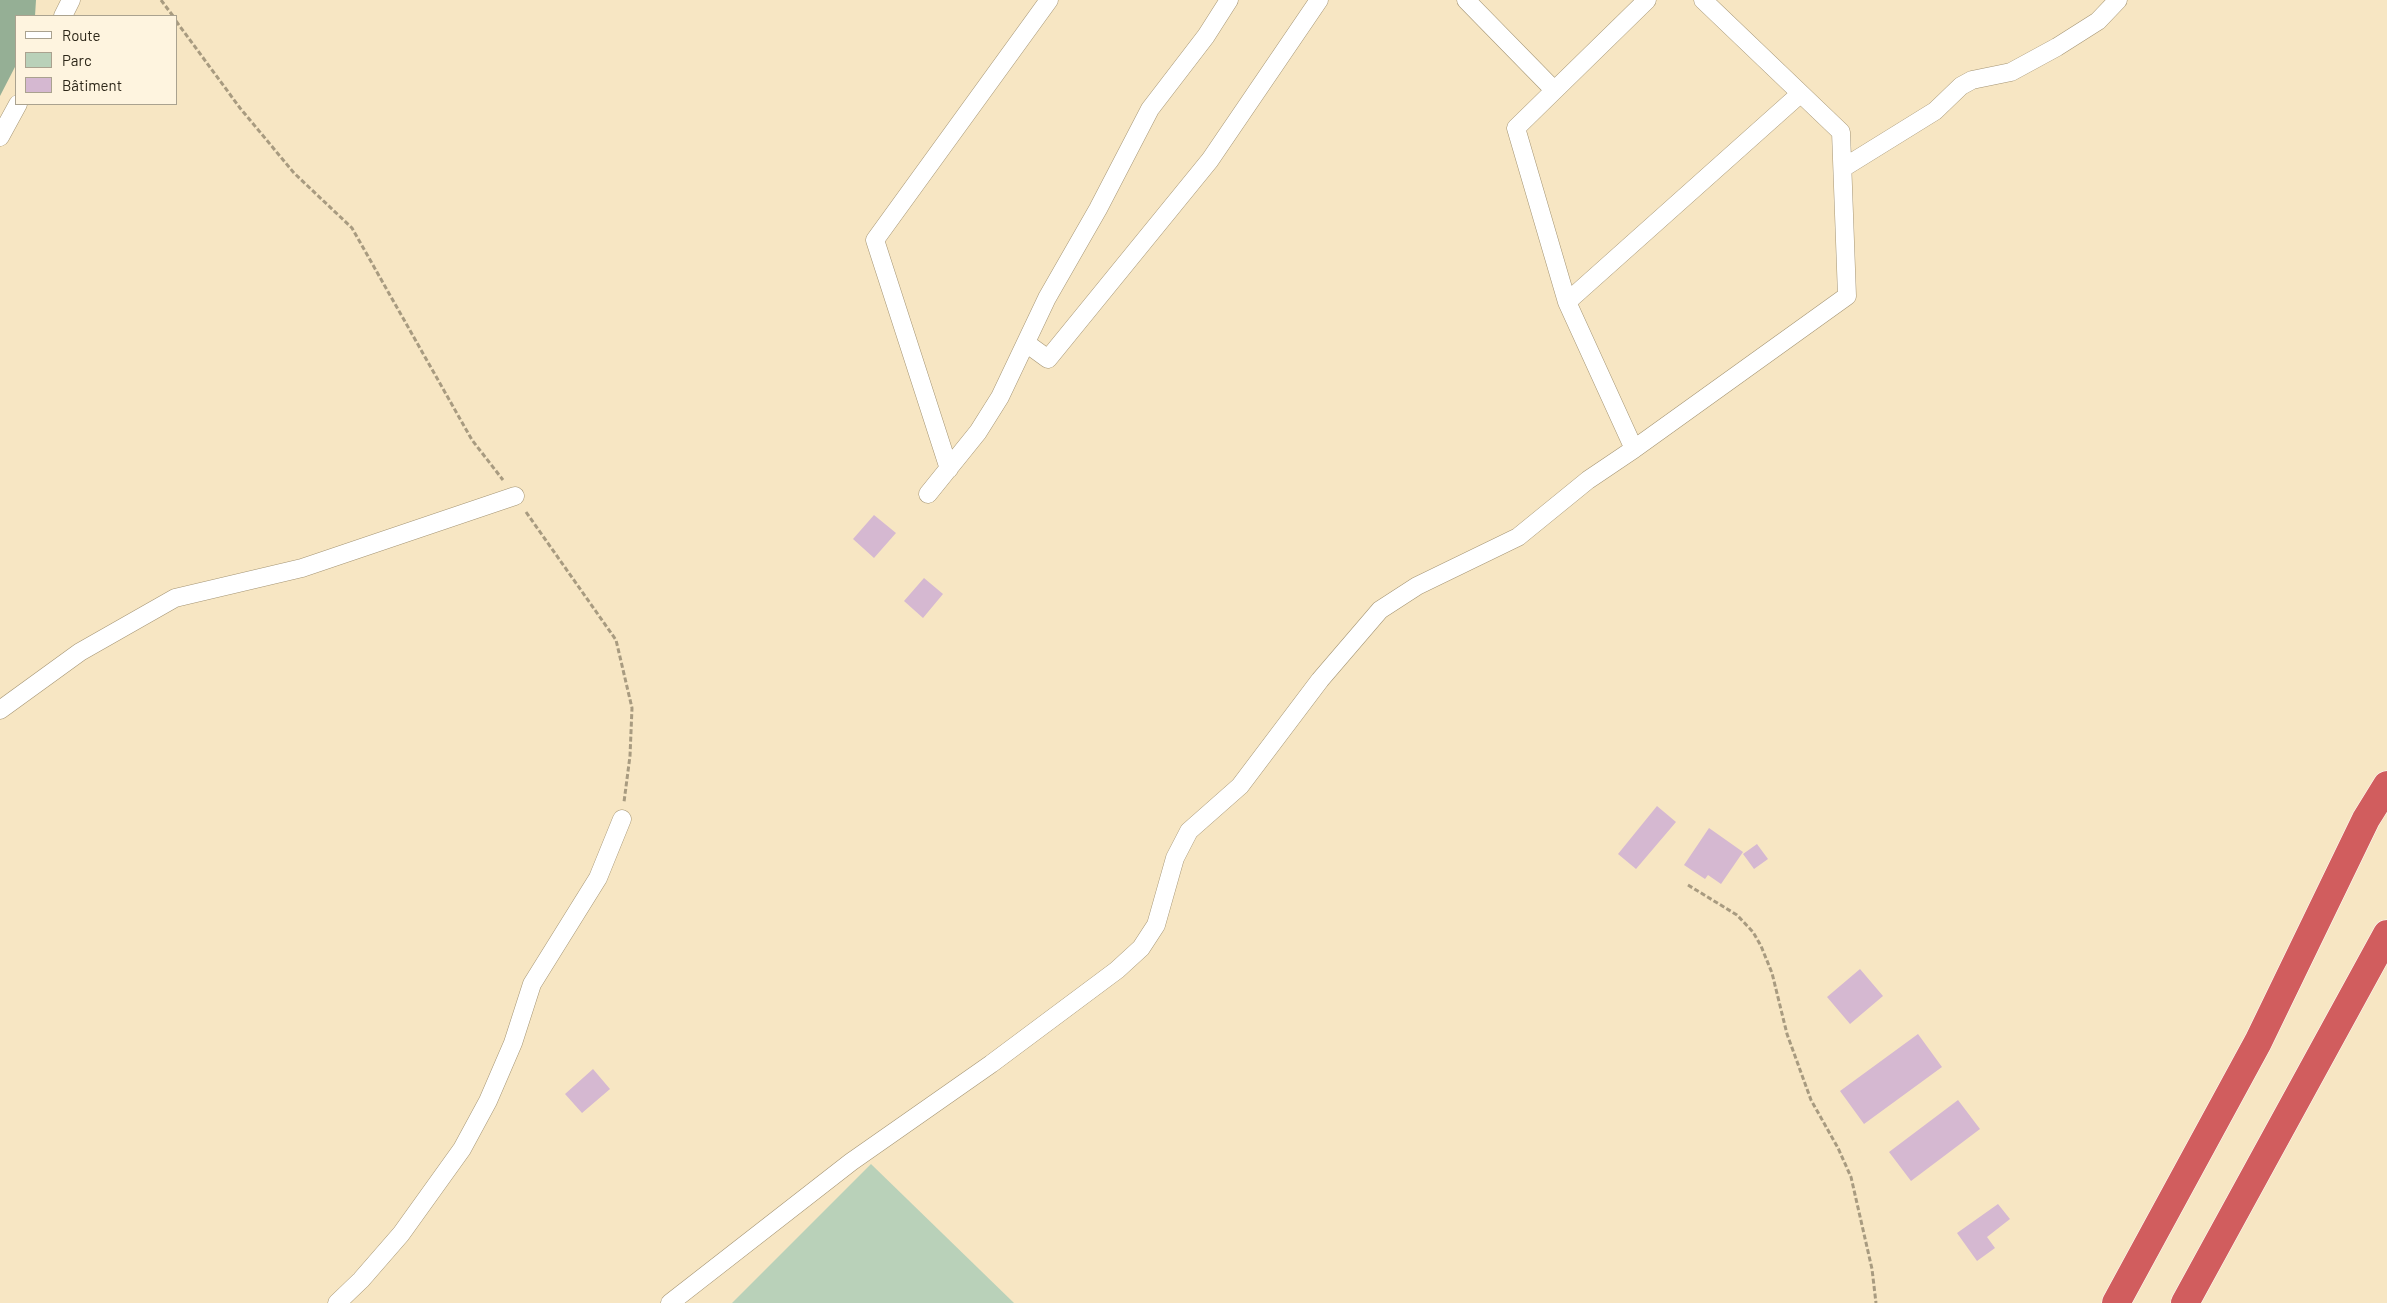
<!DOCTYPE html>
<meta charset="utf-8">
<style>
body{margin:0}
#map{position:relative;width:2387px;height:1303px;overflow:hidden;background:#f7e6c3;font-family:Barlow,sans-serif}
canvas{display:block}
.legend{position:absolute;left:15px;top:15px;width:162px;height:90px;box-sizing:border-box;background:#fef4df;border:1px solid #aaa28f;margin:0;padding:6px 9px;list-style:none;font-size:15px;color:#2c2618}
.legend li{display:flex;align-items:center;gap:10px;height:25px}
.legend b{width:25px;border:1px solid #aaa28f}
</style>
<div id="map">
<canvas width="2387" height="1303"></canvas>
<ul class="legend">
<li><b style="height:6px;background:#fff"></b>Route</li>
<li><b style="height:14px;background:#b9d1b9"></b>Parc</li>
<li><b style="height:14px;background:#d5b8d1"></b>Bâtiment</li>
</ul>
</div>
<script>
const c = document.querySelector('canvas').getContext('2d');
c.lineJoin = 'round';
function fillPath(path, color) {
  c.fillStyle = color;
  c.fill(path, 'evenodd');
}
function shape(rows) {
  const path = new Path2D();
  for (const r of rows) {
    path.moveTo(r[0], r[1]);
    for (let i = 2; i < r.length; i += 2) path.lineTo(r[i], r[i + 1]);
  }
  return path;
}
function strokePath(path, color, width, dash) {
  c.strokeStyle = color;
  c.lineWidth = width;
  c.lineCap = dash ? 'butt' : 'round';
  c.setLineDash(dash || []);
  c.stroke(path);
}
const green = shape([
 [871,1164,1014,1303,732,1303]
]);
const forest = shape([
 [0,0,36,0,35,16,16,16,16,65,0,96]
]);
const building = shape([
 [874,515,896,533,874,558,853,539],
 [924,578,943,594,923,618,904,601],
 [1657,806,1676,822,1636,869,1618,854],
 [1709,828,1743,852,1721,884,1708,875,1705,879,1684,865],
 [1757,844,1768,859,1754,869,1743,854],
 [1860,969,1883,996,1850,1024,1827,997],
 [1918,1034,1942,1067,1864,1124,1840,1091],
 [593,1069,610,1089,582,1113,565,1094],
 [1958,1100,1980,1129,1911,1181,1889,1152],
 [1998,1204,2010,1219,1987,1237,1995,1248,1977,1261,1957,1233]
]);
const path = shape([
 [161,0,173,16],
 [176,21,240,108,294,173,352,228,472,440,503,480],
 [526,512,616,640,632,708,630,756,624,802],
 [1688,885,1737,915,1753,932,1761,946,1772,973,1787,1034,1811,1100,1838,1148,1851,1177,1872,1269,1876,1303]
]);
const street = shape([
 [1466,0,1554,90],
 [1647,0,1516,128,1567,302,1634,449,1847,296,1841,132,1703,0],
 [63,16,71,0],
 [0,137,18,104],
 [1843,168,1935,111,1961,86,1972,80,2011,72,2057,47,2098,21,2118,0],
 [1567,302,1800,94],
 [1026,343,1048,359,1210,160,1319,0],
 [949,469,875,240,1049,0],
 [928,494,978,432,1000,397,1047,298,1098,209,1150,109,1206,36,1229,0],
 [0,710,80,652,175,598,302,568,515,496],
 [337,1303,361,1280,401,1234,462,1149,488,1101,513,1043,532,984,598,878,622,819],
 [670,1303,851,1162,991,1064,1117,970,1141,948,1156,925,1175,858,1189,831,1240,786,1320,680,1380,610,1417,586,1518,537,1588,480,1634,449]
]);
const highway = shape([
 [2116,1303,2258,1042,2366,819,2387,785],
 [2185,1303,2387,934]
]);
fillPath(green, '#b9d1b9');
fillPath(forest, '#95af95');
fillPath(building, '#d5b8d1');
strokePath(street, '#a49473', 19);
strokePath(highway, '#fff', 29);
strokePath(path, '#a89b80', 3, [5, 2.5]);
strokePath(street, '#fff', 18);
strokePath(highway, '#d15d5e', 28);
</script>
